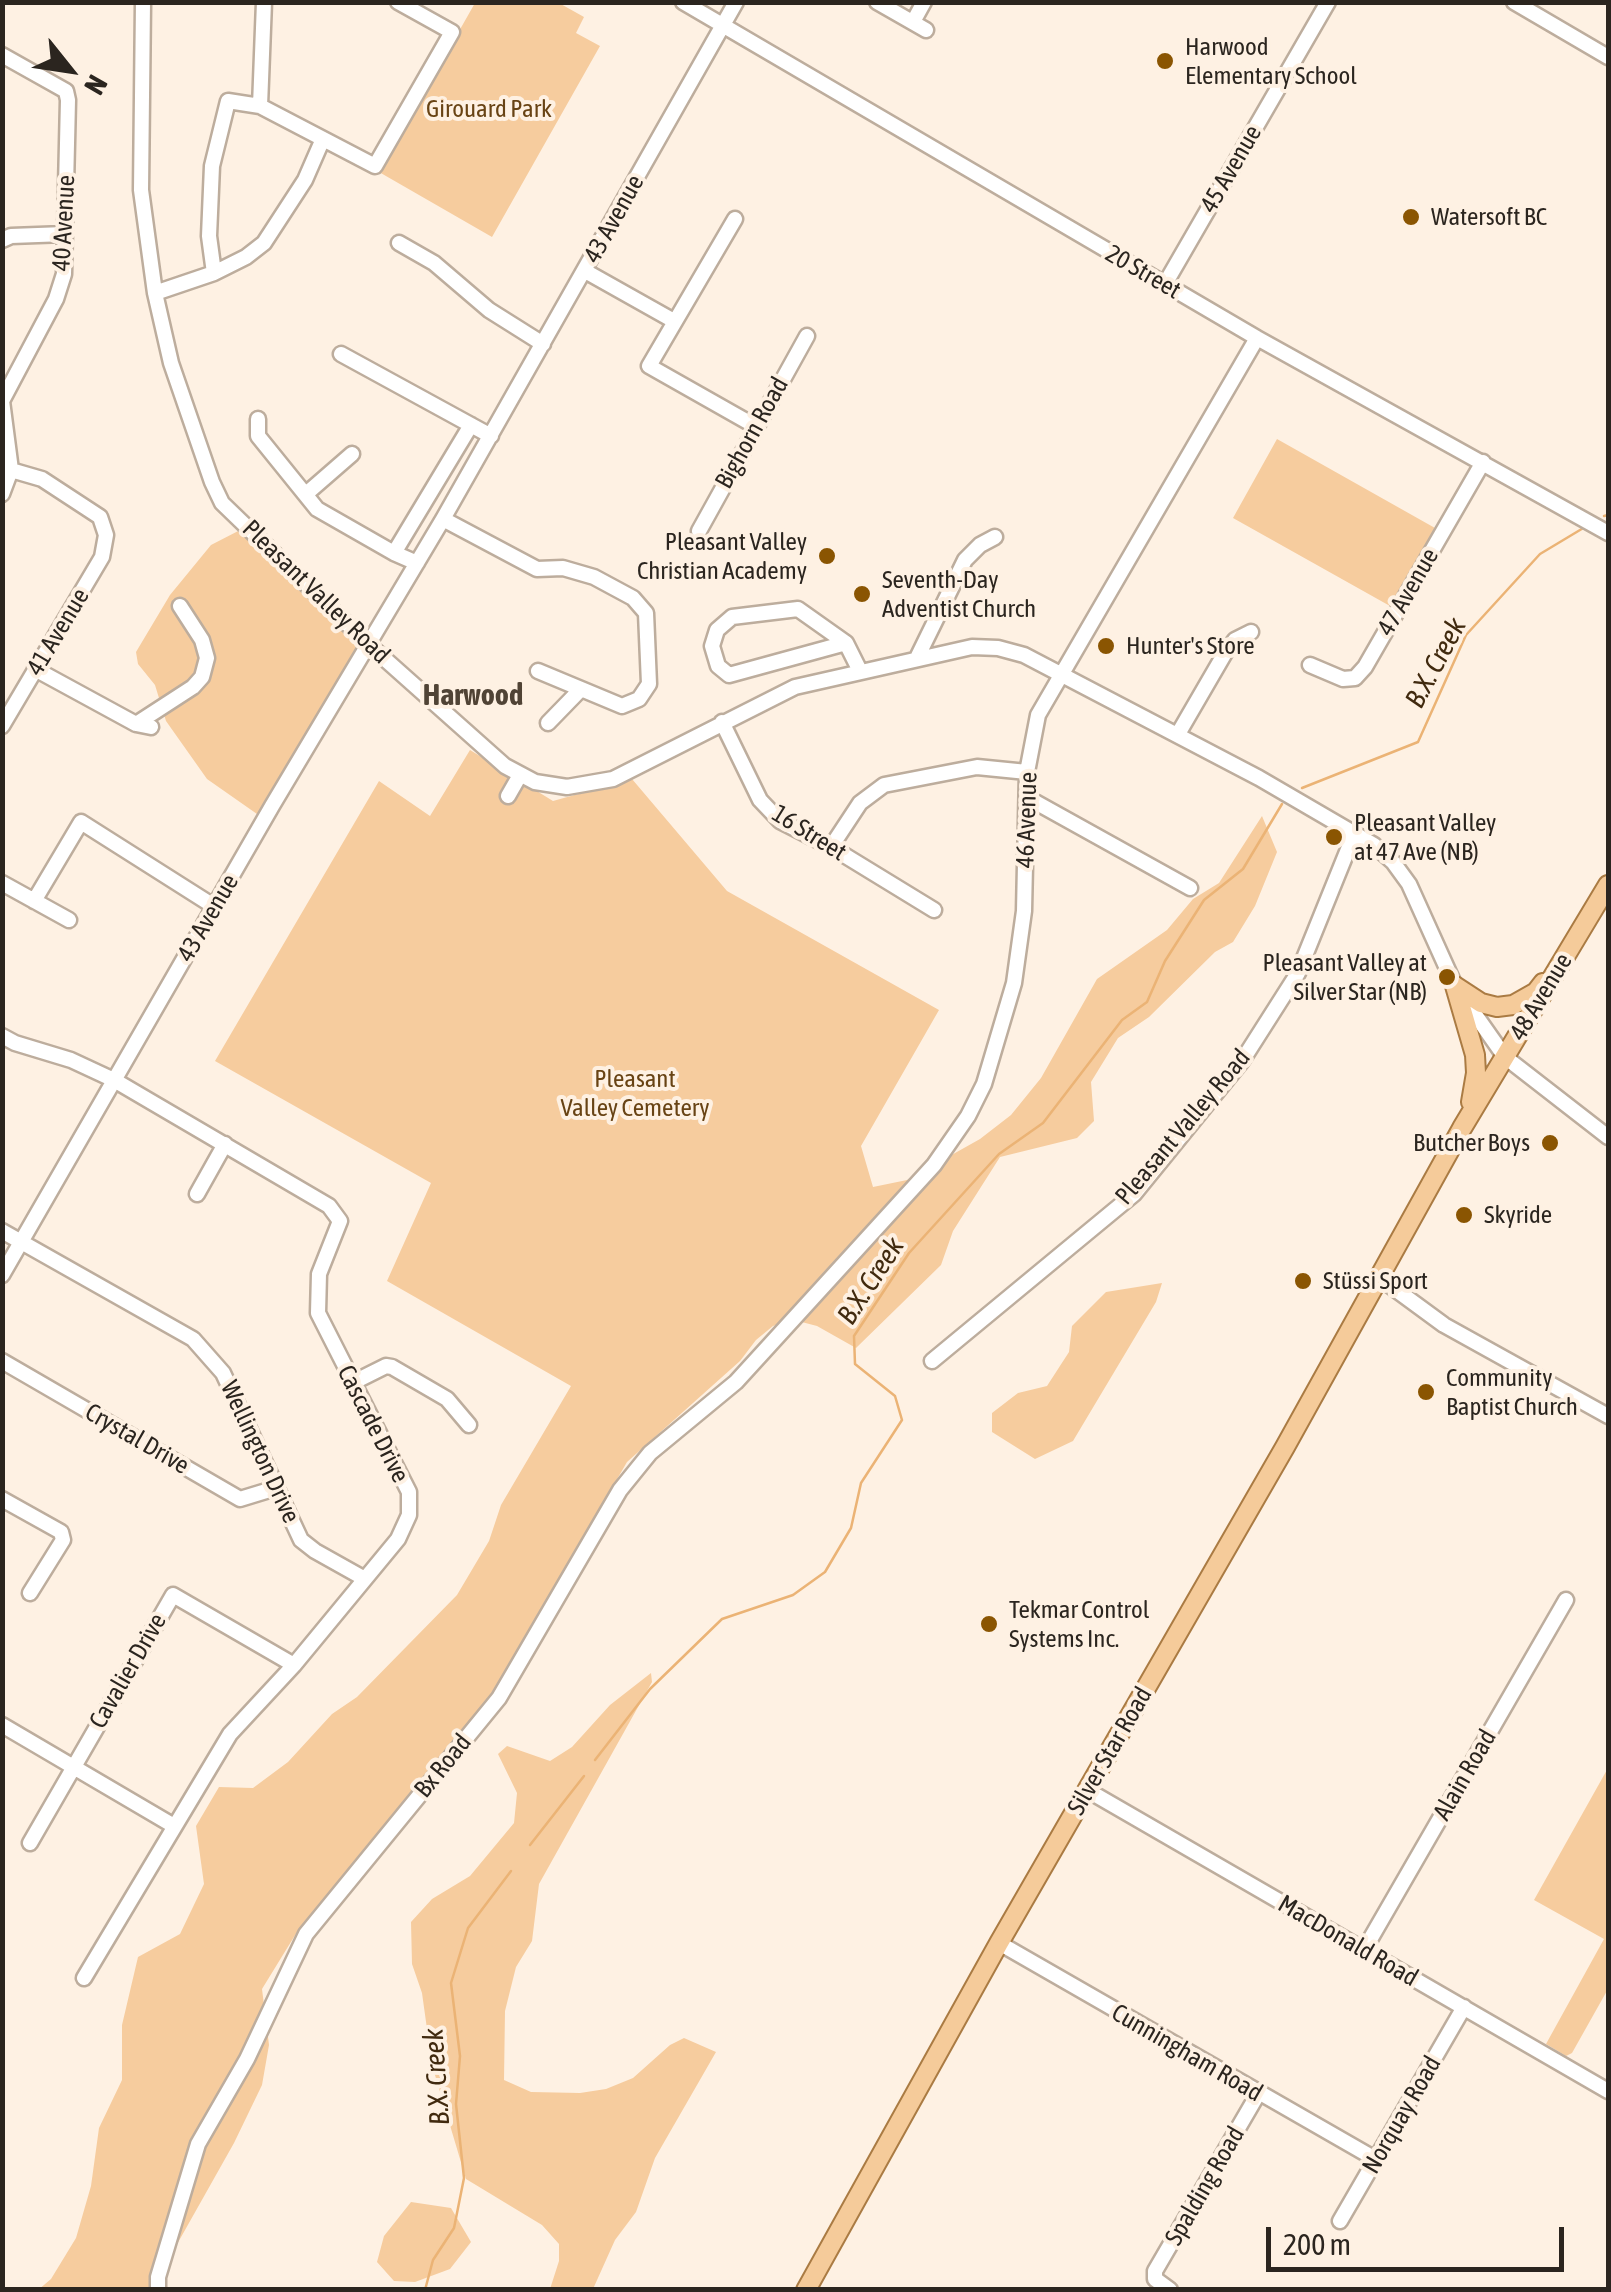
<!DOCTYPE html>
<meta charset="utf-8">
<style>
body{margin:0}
#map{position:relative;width:1611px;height:2292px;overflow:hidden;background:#fef1e3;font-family:"Asap Condensed",sans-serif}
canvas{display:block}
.frame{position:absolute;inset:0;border:5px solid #2b251f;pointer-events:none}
.north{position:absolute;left:20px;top:20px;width:100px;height:100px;-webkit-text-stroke:8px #fef1e3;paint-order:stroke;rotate:120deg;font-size:28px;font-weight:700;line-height:40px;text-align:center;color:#2b251f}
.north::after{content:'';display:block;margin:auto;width:35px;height:45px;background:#2b251f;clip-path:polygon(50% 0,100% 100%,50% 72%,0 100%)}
.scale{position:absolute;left:1266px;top:2227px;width:298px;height:45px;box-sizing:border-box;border:5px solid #2b251f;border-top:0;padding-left:12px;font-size:30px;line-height:35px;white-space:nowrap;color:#2b251f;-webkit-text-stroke:8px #fef1e3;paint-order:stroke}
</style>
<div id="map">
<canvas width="1611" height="2292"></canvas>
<div class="frame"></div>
<div class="north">N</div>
<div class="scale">200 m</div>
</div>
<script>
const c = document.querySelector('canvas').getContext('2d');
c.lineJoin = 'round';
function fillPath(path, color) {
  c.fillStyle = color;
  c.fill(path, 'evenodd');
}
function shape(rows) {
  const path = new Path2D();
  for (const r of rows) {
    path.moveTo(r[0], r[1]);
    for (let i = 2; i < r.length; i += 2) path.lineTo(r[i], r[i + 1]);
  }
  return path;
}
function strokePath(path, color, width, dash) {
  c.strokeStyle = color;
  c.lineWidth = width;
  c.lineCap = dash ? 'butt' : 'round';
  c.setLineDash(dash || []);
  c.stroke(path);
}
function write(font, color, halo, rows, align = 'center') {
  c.font = font + ' "Asap Condensed",sans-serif';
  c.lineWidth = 8;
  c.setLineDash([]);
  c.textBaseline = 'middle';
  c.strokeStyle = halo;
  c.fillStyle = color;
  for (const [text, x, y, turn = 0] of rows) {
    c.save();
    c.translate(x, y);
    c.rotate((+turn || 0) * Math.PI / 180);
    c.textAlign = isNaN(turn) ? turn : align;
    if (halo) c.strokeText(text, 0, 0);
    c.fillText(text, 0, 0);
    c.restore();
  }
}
const green = shape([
 [475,3,559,3,584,17,576,33,600,46,492,237,379,172],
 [1277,439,1435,528,1390,606,1233,518],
 [244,528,366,637,267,821,207,779,166,721,155,685,138,664,136,652,170,595,211,545],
 [470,750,553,801,632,779,727,891,939,1010,861,1146,873,1187,907,1180,980,1139,1011,1115,1041,1078,1097,979,1167,930,1193,899,1219,883,1262,816,1277,852,1255,906,1233,942,1215,952,1149,1017,1118,1038,1091,1082,1094,1121,1077,1138,1000,1157,953,1231,941,1265,856,1348,817,1326,794,1320,773,1326,756,1340,740,1361,627,1462,493,1693,297,1932,262,1989,269,2045,262,2085,234,2143,167,2262,165,2289,38,2290,51,2279,76,2238,91,2186,99,2128,122,2080,122,2025,138,1957,180,1934,204,1884,196,1826,219,1787,253,1788,288,1762,332,1714,357,1697,457,1595,489,1541,501,1505,571,1386,387,1281,431,1183,215,1061,379,781,430,816],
 [1162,1283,1156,1302,1073,1441,1035,1459,992,1432,992,1413,1018,1393,1047,1386,1069,1352,1072,1326,1106,1292],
 [651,1673,652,1682,539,1884,532,1941,516,1967,505,2011,504,2080,531,2092,580,2093,606,2089,633,2078,670,2045,684,2038,716,2052,655,2158,636,2212,615,2240,593,2289,550,2289,559,2261,559,2244,542,2225,466,2179,432,2065,422,1993,412,1964,411,1922,432,1899,470,1876,514,1823,517,1793,498,1754,507,1746,550,1761,572,1747,610,1705],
 [1608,1768,1608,1989,1572,2053,1566,2056,1546,2044,1604,1939,1534,1900],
 [411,2202,451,2208,471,2242,450,2269,415,2282,394,2281,377,2262,384,2236]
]);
const stream = shape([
 [1604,516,1608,515],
 [1302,788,1418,742,1466,635,1540,554,1585,527],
 [595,1760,650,1689,722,1619,793,1595,825,1572,851,1528,861,1483,902,1420,895,1396,855,1364,854,1336,909,1253,999,1154,1043,1123,1122,1020,1147,1002,1165,961,1204,900,1243,869,1282,804],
 [530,1845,584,1776],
 [425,2290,433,2260,454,2228,464,2178,456,2104,460,2056,451,1983,468,1928,511,1871]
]);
const minor = shape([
 [143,2,141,190,155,293,171,363,212,482,222,503,368,644,505,766,535,782,567,787,613,779,795,687,972,647,998,648,1024,655,1259,778,1374,845,1393,862,1409,884,1455,986,1505,1057,1608,1137],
 [683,2,1257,338,1608,533],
 [877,2,926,30],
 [1514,2,1608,57],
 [913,22,924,2],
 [2,55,66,91,68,100,64,274,56,299,2,401],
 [260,106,264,2],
 [735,219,649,366,755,426],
 [2,240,11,236,65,234],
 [399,243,434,263,489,310,543,344],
 [585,271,674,321],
 [214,273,209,236,212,166,228,101,260,106,375,166,452,32,398,2],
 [1165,284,1328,2],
 [155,293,214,273,246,257,264,243,305,180,322,141],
 [341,354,491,436],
 [2,401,11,470,2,494],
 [258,419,258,436,317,509,394,553,417,563],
 [306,494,352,454],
 [443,519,537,569,563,568,594,577,633,598,646,613,649,684,639,699,622,706,538,671],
 [699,531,807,336],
 [394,553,471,425],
 [846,643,729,675,718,666,712,646,717,630,732,617,798,609,846,643,860,671],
 [917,658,965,560,980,545,995,537],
 [1310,665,1343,679,1355,678,1365,667,1483,462],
 [35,669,136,724,151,727],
 [722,722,760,800,780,821,831,847,934,910],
 [548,723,581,689],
 [136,724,193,687,202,677,207,658,202,640,180,606],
 [2,726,102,557,106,535,100,517,42,479,11,470],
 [1178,734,1225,653,1235,640,1251,632],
 [508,796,520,775],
 [1028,798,1190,888],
 [831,847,860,803,884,785,977,767,1027,772],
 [2,883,69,920],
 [34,901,81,822,215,907],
 [2,1036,15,1043,71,1060,114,1080,329,1206,340,1221,319,1274,318,1313,409,1492,409,1515,398,1539,294,1665,230,1734,84,1978],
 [197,1194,225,1144],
 [2,1231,193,1339,223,1373,301,1540,315,1551,365,1579],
 [2,1275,272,806,443,519,736,2],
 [1380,1278,1444,1325,1608,1416],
 [2,1361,240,1499,276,1488],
 [932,1361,1134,1194,1242,1061,1298,973,1355,832],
 [352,1383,386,1366,392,1367,447,1399,469,1425],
 [2,1499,61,1532,63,1540,30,1593],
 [2,1725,174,1826],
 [1087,1790,1608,2091],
 [30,1843,173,1595,294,1665],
 [999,1943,1377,2160],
 [1364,1950,1566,1600],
 [1340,2221,1464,2007],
 [158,2290,158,2277,198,2144,247,2059,306,1934,499,1698,620,1490,650,1453,736,1382,934,1165,968,1116,984,1084,1014,983,1024,911,1027,772,1038,715,1257,338],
 [1170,2290,1155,2279,1155,2271,1258,2094]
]);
const major = shape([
 [1455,986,1475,1055,1476,1073,1471,1102],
 [1455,986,1481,1003,1497,1007,1513,1005,1536,992,1543,983],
 [806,2290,999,1943,1285,1447,1462,1128,1608,885]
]);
const markers = [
 [1165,61,10,"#8a5502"],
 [1411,217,10,"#8a5502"],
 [827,556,10,"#8a5502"],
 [862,594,10,"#8a5502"],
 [1106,646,10,"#8a5502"],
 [1334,837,10,"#8a5502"],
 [1447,977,10,"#8a5502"],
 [1550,1143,10,"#8a5502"],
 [1464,1215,10,"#8a5502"],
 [1303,1281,10,"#8a5502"],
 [1426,1392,10,"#8a5502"],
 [989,1624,10,"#8a5502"]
];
const poiNames = [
 ["Harwood",1185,47],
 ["Elementary School",1185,76],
 ["Watersoft BC",1431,217],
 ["Pleasant Valley",807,542,"right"],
 ["Christian Academy",807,571,"right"],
 ["Seventh-Day",882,580],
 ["Adventist Church",882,609],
 ["Hunter's Store",1126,646],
 ["Pleasant Valley",1354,823],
 ["at 47 Ave (NB)",1354,852],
 ["Pleasant Valley at",1427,963,"right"],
 ["Silver Star (NB)",1427,992,"right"],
 ["Butcher Boys",1530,1143,"right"],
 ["Skyride",1484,1215],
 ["Stüssi Sport",1323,1281],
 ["Community",1446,1378],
 ["Baptist Church",1446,1407],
 ["Tekmar Control",1009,1610],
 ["Systems Inc.",1009,1639]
];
const parkNames = [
 ["Girouard Park",489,109],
 ["Pleasant",635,1079],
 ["Valley Cemetery",635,1108]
];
const streetNames = [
 ["45 Avenue",1231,169,-60],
 ["43 Avenue",614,219,-61],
 ["40 Avenue",64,223,-87],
 ["20 Street",1143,272,30],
 ["Bighorn Road",752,433,-61],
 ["Pleasant Valley Road",316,592,44],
 ["47 Avenue",1408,592,-60],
 ["41 Avenue",58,632,-59],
 ["46 Avenue",1027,820,-88],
 ["16 Street",809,833,32],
 ["43 Avenue",208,918,-60],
 ["48 Avenue",1541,997,-59],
 ["Pleasant Valley Road",1183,1127,-50],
 ["Cascade Drive",373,1424,63],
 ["Crystal Drive",137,1439,30],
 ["Wellington Drive",260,1452,65],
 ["Cavalier Drive",128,1671,-60],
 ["Silver Star Road",1110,1751,-60],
 ["Bx Road",443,1766,-51],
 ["Alain Road",1465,1775,-60],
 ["MacDonald Road",1348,1941,30],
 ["Cunningham Road",1187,2053,30],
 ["Norquay Road",1402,2115,-60],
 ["Spalding Road",1205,2186,-60]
];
const waterNames = [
 ["B.X. Creek",1436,663,-62],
 ["B.X. Creek",871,1281,-57],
 ["B.X. Creek",437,2077,-94]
];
const quarterNames = [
 ["Harwood",473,696]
];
fillPath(green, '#f6cc9e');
strokePath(stream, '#ebb375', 2.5);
strokePath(minor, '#bdad9d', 19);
strokePath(major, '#aa7b43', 22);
strokePath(minor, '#fff', 14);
strokePath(major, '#f5cb9a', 18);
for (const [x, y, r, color] of markers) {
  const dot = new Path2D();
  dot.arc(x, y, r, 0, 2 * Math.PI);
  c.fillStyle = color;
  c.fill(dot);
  strokePath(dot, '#fef1e3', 4);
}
write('25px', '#2b251f', '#fef1e3', poiNames, 'left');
write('25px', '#684314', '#fef1e3', parkNames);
write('25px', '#2b251f', '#fef1e3', streetNames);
write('italic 28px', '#412a0f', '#fef1e3', waterNames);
write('bold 30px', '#504335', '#fef1e3', quarterNames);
</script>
